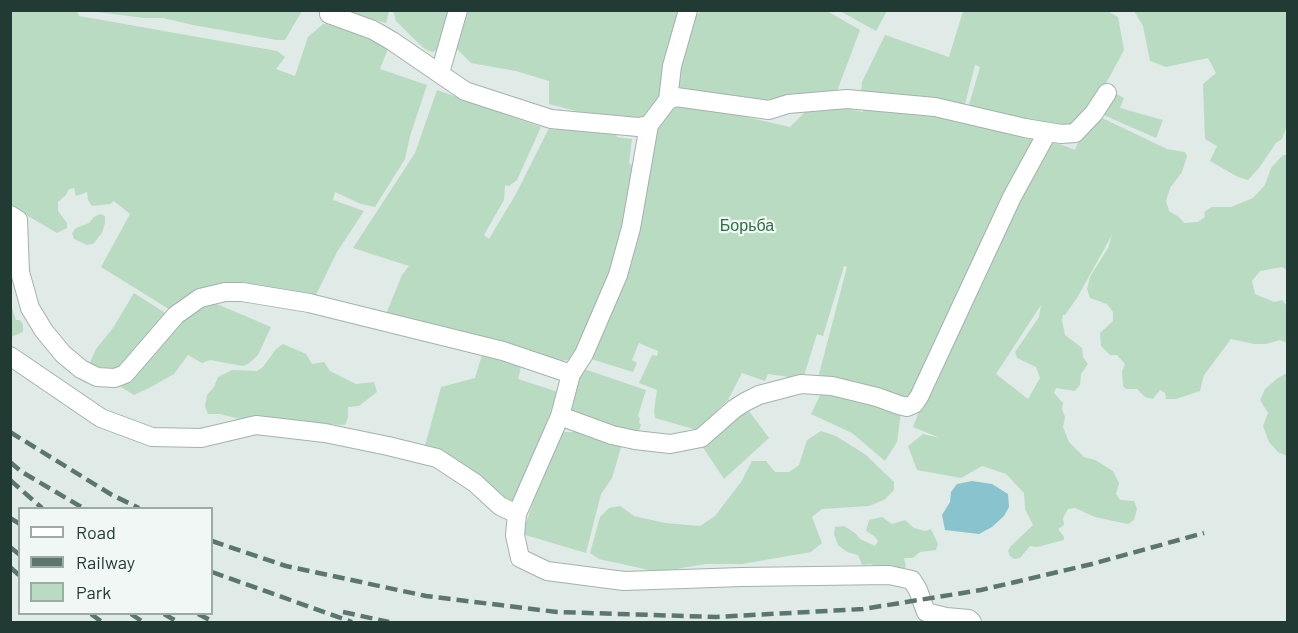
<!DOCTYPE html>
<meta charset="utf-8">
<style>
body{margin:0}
#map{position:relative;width:1298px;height:633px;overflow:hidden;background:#e0eae6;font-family:Barlow,sans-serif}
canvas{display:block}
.frame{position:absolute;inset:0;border:12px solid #213a34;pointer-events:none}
.legend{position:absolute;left:18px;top:507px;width:195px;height:108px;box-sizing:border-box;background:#f0f7f4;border:2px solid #9daba7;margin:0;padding:8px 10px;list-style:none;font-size:18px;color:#213a34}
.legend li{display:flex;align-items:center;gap:12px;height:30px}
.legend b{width:30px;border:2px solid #9daba7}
</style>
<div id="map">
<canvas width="1298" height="633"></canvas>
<div class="frame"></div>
<ul class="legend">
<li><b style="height:8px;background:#fff"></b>Road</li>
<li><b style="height:8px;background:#5b766f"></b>Railway</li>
<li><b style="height:16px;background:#b9dbc2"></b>Park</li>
</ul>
</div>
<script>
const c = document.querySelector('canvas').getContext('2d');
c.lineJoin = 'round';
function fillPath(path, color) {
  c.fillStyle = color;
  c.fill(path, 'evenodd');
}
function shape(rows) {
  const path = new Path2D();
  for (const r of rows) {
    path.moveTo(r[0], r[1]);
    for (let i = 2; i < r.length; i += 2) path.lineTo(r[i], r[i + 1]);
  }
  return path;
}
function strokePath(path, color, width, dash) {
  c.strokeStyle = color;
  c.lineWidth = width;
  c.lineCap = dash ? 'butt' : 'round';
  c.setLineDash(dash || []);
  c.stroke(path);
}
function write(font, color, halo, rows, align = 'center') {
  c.font = font + ' Barlow,sans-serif';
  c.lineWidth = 4.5;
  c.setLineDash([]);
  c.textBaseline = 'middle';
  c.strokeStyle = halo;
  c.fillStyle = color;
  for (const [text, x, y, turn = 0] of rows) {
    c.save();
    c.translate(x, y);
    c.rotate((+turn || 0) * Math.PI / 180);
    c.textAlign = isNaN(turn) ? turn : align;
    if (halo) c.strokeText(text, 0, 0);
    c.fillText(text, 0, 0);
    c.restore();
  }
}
const green = shape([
 [1106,10,1118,17,1124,50,1091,111,1073,129,968,108,980,67,975,65,964,108,861,92,862,82,885,35,949,57,963,11],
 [11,11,77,11,79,16,277,51,285,57,276,69,295,76,308,37,323,24,327,24,390,44,380,69,427,85,410,136,405,159,375,207,361,204,335,192,333,200,364,211,337,252,314,299,249,286,172,311,101,267,130,214,114,201,110,204,92,206,88,200,87,192,76,196,74,188,69,189,66,195,58,202,58,211,67,223,67,228,57,233,11,206],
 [90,11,302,11,285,40,277,40,193,25,163,18,144,18],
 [347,11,389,11,386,23,372,19,371,21],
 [393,11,448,11,448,16,438,50,432,52,425,49,416,41,396,21],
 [468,11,679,11,658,99,644,116,635,118,576,111,549,104,549,81,516,71,471,63,456,48],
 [703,11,827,11,860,30,837,91,750,102,677,87,675,83,694,16],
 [840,11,887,11,876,31],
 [1134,11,1287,11,1287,125,1282,139,1276,143,1259,168,1248,180,1238,177,1210,161,1217,146,1205,139,1203,84,1216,73,1208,58,1166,67,1150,61,1143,26],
 [437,90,541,127,517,180,509,186,505,185,504,200,484,235,489,239,517,192,549,128,555,130,558,122,614,129,617,137,632,139,629,163,634,167,614,270,573,357,568,360,559,361,386,314,402,275,409,266,353,248,415,153],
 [1111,91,1124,98,1120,108,1163,120,1156,138,1099,113],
 [692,102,711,109,790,127,809,108,832,105,863,112,865,105,896,106,1034,138,1033,146,912,397,902,398,818,378,847,267,844,266,823,336,817,334,803,379,768,374,765,381,742,373,728,400,697,430,655,418,654,411,657,390,639,383,652,355,657,356,658,351,639,343,632,360,637,363,633,372,588,358,655,131,669,106],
 [1098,116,1167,149,1185,152,1187,156,1182,172,1170,188,1166,201,1169,211,1179,217,1184,223,1198,222,1205,217,1204,212,1212,207,1231,207,1253,198,1265,185,1271,168,1283,155,1287,155,1287,270,1282,267,1260,271,1252,281,1255,294,1274,302,1282,300,1287,306,1287,343,1280,340,1266,344,1254,344,1231,339,1204,375,1200,391,1176,399,1166,399,1165,393,1160,390,1153,399,1145,397,1137,389,1126,389,1123,386,1122,371,1125,364,1117,355,1110,355,1101,346,1100,333,1113,321,1113,312,1107,304,1090,298,1087,289,1090,277,1108,248,1112,235,1077,298,1065,315,1063,315,1062,320,1065,335,1082,348,1083,357,1088,364,1081,374,1080,385,1075,391,1056,388,1054,393,1063,403,1062,409,1065,417,1063,427,1069,442,1084,457,1095,460,1113,471,1119,483,1116,494,1120,500,1134,501,1137,509,1134,520,1128,524,1095,517,1075,508,1068,509,1063,518,1064,525,1058,529,1064,537,1064,540,1037,547,1030,546,1020,558,1014,559,1010,556,1008,551,1011,546,1033,525,1025,509,1024,493,1006,474,982,466,961,478,917,470,908,446,923,434,940,438,913,427,927,391,1049,140,1075,150,1080,137],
 [1041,305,1039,317,1015,352,1017,358,1036,367,1040,378,1028,399,996,374],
 [100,214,105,216,105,223,102,233,93,244,87,245,74,239,72,233,76,228,89,223,94,217],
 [134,293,167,314,145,345,116,370,89,365,96,349,113,328],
 [205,299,271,327,258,355,248,364,243,366,210,360,202,363,188,355,174,374,151,387,134,395,121,387,149,357,167,331],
 [11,305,16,320,20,320,23,325,23,332,11,337],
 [283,344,306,354,312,364,324,362,330,371,356,384,374,382,377,392,359,406,348,407,348,417,345,425,240,419,220,414,208,414,205,406,207,395,214,387,218,377,232,370,257,371,263,367,276,349],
 [482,355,521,367,518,379,558,392,518,498,512,502,509,502,425,446,441,387,475,378],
 [581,368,646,390,638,416,640,418,639,423,641,424,638,435,575,413,567,404],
 [1287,373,1287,456,1278,452,1269,442,1263,426,1268,413,1260,400,1265,389,1278,378],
 [823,389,901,413,897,442,885,461,852,433,811,414],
 [746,407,769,438,724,479,702,446],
 [821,431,836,436,866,455,894,482,894,490,884,500,869,506,822,509,812,517,822,543,811,552,742,564,706,564,658,572,599,559,590,553,600,517,609,508,620,506,634,516,665,523,700,526,715,516,741,482,752,461,766,461,775,472,789,472,799,465,807,440],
 [558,432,584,432,622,444,612,478,601,494,586,553,522,534],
 [882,517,892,524,905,520,914,528,925,531,931,529,938,544,936,550,920,552,913,558,904,558,906,567,902,570,878,570,871,564,862,565,858,555,847,552,838,545,834,534,835,527,844,526,855,533,860,539,875,546,878,541,874,536,866,531,869,520]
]);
const water = shape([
 [972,481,992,484,1008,494,1009,507,1004,516,992,527,979,534,945,530,942,515,950,502,951,492,957,484]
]);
const street = shape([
 [330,10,329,14,373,30,392,41,465,91,551,119,638,127,649,125,668,100,676,97,769,110,788,104,847,99,935,107,1025,128,1061,134,1075,133,1094,113,1107,93],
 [440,73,458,10],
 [668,100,672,66,688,10],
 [649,125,631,228,618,275,584,354,571,374,560,416,517,514,515,535,520,558,547,571,624,581,742,577,889,575,912,580,918,590,926,612,946,617,969,619,972,622],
 [10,215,18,220,20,272,30,308,44,331,63,354,81,369,97,377,115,378,125,374,176,315,200,298,225,292,242,292,309,303,503,351,571,374],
 [10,356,101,418,152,437,201,438,256,425,325,433,388,446,437,458,475,483,500,506,517,514],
 [560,416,612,435,635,440,670,444,701,438,734,409,745,402,759,395,801,384,832,386,877,397,899,405,907,407,914,404,919,397,1012,197,1047,133]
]);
const rail = shape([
 [10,432,112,495,139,508],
 [10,462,22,472,83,508],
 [10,480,42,508],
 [10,518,20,524],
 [212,541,286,566,426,596,557,612,716,617,863,609,981,590,1092,564,1204,533],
 [10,547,20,555],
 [10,567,20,576],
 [212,572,352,622],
 [343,612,389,622],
 [91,614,102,622],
 [131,614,143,622],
 [164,614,178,622],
 [198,614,214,622]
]);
const parkNames = [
 ["Борьба",747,226]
];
fillPath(green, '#b9dbc2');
fillPath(water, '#89c3ce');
strokePath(street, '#a3b2ad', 20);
strokePath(street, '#fff', 18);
strokePath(rail, '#5b766f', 4.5, [12, 6]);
write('16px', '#2d6f47', '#f0f7f4', parkNames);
</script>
